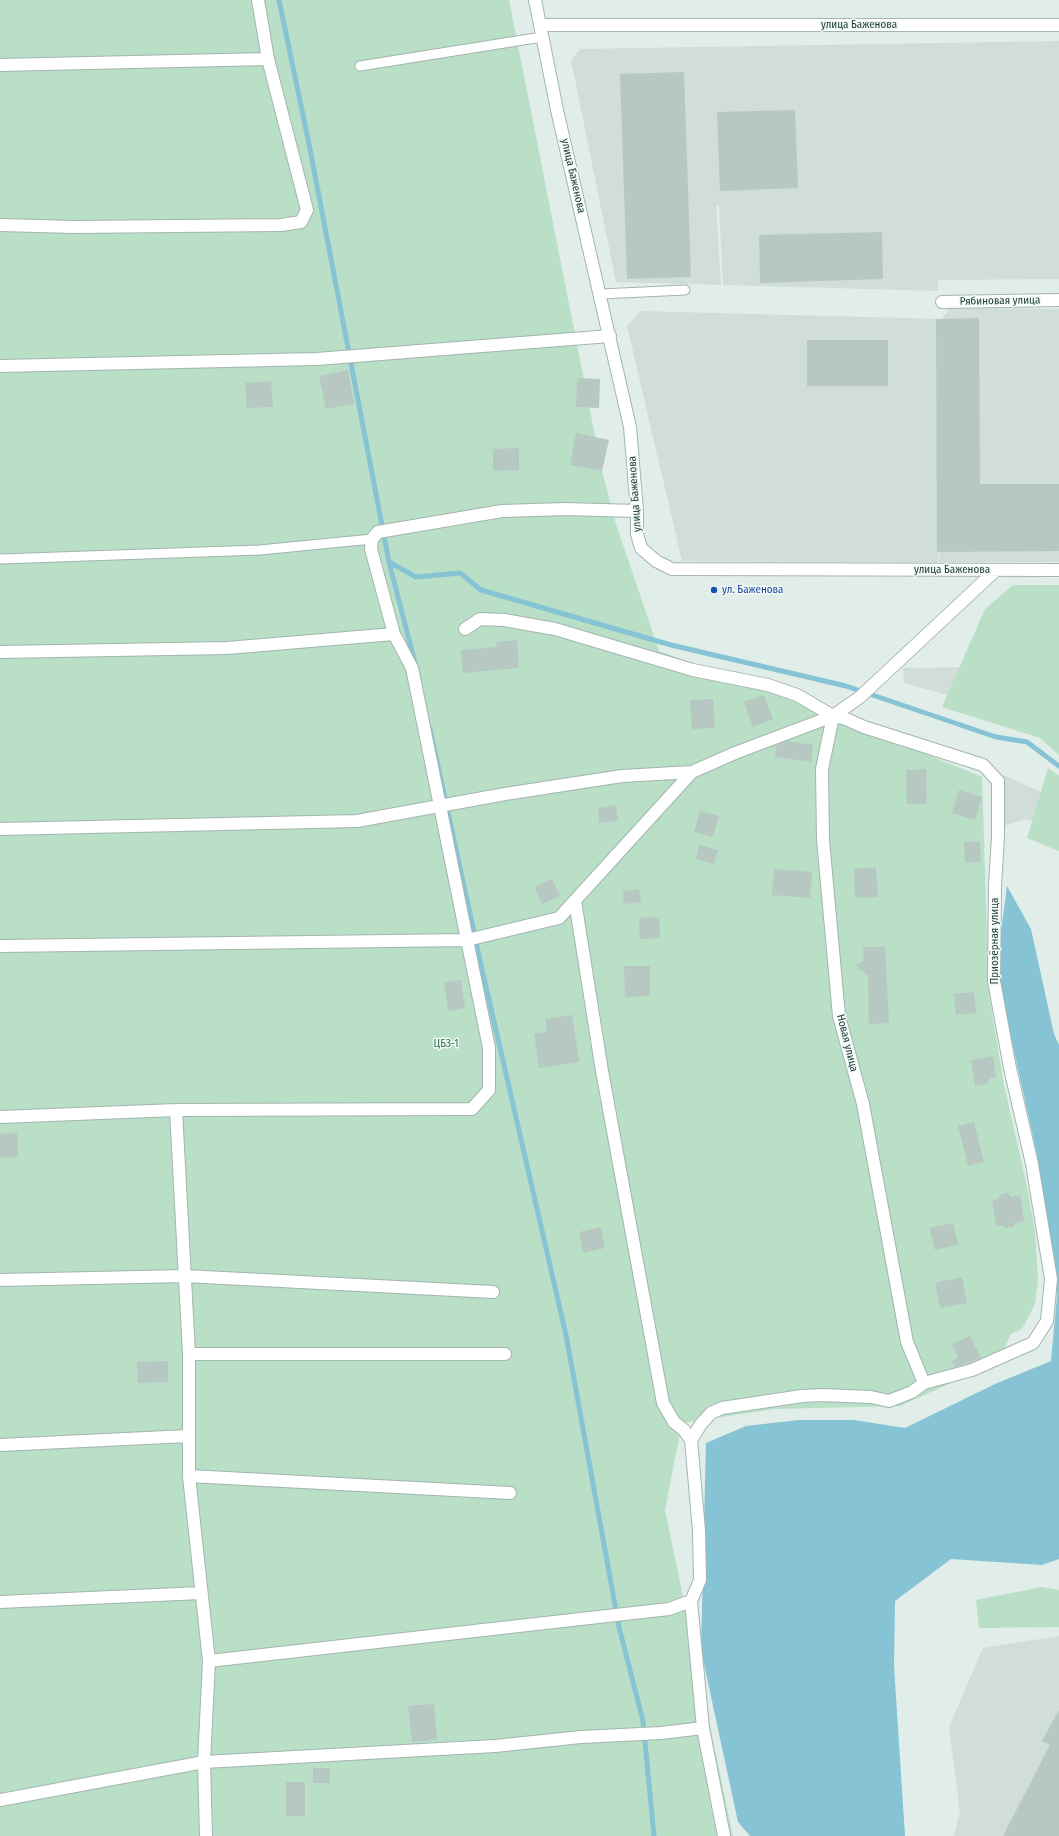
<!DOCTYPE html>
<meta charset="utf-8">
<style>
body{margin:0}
canvas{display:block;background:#e1ede8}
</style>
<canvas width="1059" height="1836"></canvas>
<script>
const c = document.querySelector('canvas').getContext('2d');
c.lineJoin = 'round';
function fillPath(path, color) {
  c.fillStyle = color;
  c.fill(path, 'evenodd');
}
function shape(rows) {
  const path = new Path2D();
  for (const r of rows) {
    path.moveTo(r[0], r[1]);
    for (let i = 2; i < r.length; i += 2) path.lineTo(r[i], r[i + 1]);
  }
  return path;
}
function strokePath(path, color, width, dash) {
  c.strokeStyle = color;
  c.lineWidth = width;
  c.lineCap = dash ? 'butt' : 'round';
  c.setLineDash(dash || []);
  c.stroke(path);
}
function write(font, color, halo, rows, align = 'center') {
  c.font = font + ' "Fira Sans Condensed",sans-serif';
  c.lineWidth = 3;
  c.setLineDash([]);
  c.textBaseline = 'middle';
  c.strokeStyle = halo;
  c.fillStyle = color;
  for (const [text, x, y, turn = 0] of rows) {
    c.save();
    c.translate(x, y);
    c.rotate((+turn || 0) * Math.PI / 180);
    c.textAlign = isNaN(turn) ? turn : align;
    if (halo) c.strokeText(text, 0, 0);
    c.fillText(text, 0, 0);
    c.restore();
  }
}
const built = shape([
 [1059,41,1059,279,938,280,938,291,723,285,719,205,716,206,721,285,616,282,571,60,580,49],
 [950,308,1059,309,1059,562,939,562,943,317],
 [640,311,942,319,938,562,682,561,627,326],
 [1059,666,1041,721,904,683,903,668],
 [994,771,1059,800,1059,828,1025,819,994,829],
 [1059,1636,1059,1836,954,1836,960,1812,949,1727,983,1648]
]);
const green = shape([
 [0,0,509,0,602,471,615,521,659,651,833,716,982,777,989,994,1004,1085,1026,1182,1035,1231,1038,1281,1035,1304,1022,1329,1011,1334,998,1362,900,1406,775,1409,682,1423,665,1510,733,1836,0,1836],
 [1013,585,1059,585,1059,755,1040,738,942,707,985,609],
 [1048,768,1059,776,1059,851,1027,838],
 [1042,1587,1059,1590,1059,1627,979,1628,976,1600]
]);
const water = shape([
 [1007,886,1031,929,1054,1034,1059,1045,1059,1559,1042,1565,951,1559,895,1601,894,1666,905,1836,750,1836,738,1822,701,1650,706,1443,746,1426,799,1420,854,1420,905,1428,995,1384,1051,1361,1057,1296,1037,1154,996,971]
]);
const stream = shape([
 [279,0,309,144,389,562,415,663],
 [389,562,416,577,460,573,481,590,671,645,846,686,996,737,1027,742,1059,766],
 [430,729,481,965,566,1335,619,1627,643,1721,654,1836]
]);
const building = shape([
 [684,72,691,277,627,279,620,74],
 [795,110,798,188,720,191,717,112],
 [882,232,883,279,760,283,759,235],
 [979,318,980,484,1059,484,1059,551,937,552,936,319],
 [807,340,888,340,888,386,807,386],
 [348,370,354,404,326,409,319,376],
 [577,378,600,379,599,408,576,407],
 [271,381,273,407,247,408,245,383],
 [576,433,609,440,602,471,570,465],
 [519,448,519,470,493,471,493,449],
 [517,640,519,668,463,673,461,650,497,647,496,642],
 [764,695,773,719,753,727,744,702],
 [713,699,715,728,692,729,690,700],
 [787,741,813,745,811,762,775,757,776,746],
 [926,769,927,804,907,804,906,770],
 [959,790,982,797,975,820,952,813],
 [616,805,618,821,599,823,598,808],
 [700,811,719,816,713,837,694,832],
 [980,841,981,862,965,863,964,842],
 [699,845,718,850,714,864,696,859],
 [876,867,878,897,855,898,854,869],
 [774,869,812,872,810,898,772,895],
 [552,879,560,896,542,904,535,887],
 [639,889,641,902,624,904,623,891],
 [659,917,660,938,640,939,639,918],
 [863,947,885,947,889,1023,869,1024,868,975,856,966,864,960],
 [624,966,650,966,650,996,625,997],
 [461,980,465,1008,448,1011,444,982],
 [974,992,976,1013,956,1015,954,994],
 [572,1015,579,1062,539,1068,534,1034,547,1032,545,1019],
 [993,1056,996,1077,990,1078,987,1084,975,1086,971,1060],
 [974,1122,984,1162,968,1166,958,1126],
 [17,1133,18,1157,0,1158,0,1134],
 [1008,1193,1011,1197,1020,1195,1024,1221,1015,1223,1013,1227,1005,1228,1002,1225,996,1226,992,1200,998,1199,1000,1195],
 [953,1223,958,1245,935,1250,929,1228],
 [601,1227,605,1248,583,1253,579,1232],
 [962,1277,967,1303,940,1308,935,1283],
 [970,1336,981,1358,954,1367,952,1361,958,1358,952,1344],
 [168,1361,168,1382,138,1383,137,1362],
 [434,1704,437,1740,412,1742,408,1706],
 [1059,1710,1059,1836,1003,1836,1050,1745,1042,1741],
 [313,1768,330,1768,330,1783,313,1783],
 [286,1782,305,1782,305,1816,286,1816]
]);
const lane = shape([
 [360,66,542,37],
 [601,294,685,290],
 [0,559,260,550,372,539]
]);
const street = shape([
 [535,0,557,110,630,427,637,511,637,534,641,548,656,561,672,569,1059,570],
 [540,25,1059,25],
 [0,65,268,59,258,0],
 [0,225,74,227,281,225,301,222,307,210,268,59],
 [942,302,1059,300],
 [0,366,317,359,610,336],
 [465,629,480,619,504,620,555,629,693,670,768,685,797,695,833,716,846,719,864,727,983,765,998,781,998,836,995,886,994,981,1010,1068,1032,1164,1051,1279,1047,1321,1033,1343,972,1370,924,1383],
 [0,652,227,648,394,634],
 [0,829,357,821,505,794,622,776,692,772],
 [0,946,467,940,559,918,692,772,735,753,833,716,860,697,996,570],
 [0,1117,176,1110],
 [0,1280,185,1276,493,1292],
 [189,1354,505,1354],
 [691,1440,701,1424,711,1413,722,1408,802,1396,822,1395,871,1397,889,1401,912,1392,924,1383,907,1342,863,1104,839,1016,823,840,822,769,833,716],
 [0,1445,188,1436],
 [189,1476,510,1493],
 [0,1602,201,1593],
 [209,1661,669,1609,691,1601,700,1580,699,1531,691,1440,684,1430,674,1422,663,1403,602,1071,575,901],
 [703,1728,724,1836],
 [0,1800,204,1762,495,1746,581,1737,661,1733,703,1728,691,1601],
 [206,1836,204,1762,209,1661,189,1476,189,1354,176,1110,472,1109,489,1090,489,1048,412,668,394,634,371,549,372,539,378,532,502,511,565,509,637,511]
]);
const markers = [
 [714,590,4,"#1a4fb4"]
];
const streetNames = [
 ["улица Баженова",859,25],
 ["улица Баженова",573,176,77],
 ["Рябиновая улица",1000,301,-1],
 ["улица Баженова",635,494,-94],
 ["улица Баженова",952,570],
 ["Приозёрная улица",995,941,-90],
 ["Новая улица",847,1043,76]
];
const transitNames = [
 ["ул. Баженова",722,590]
];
const parkNames = [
 ["ЦБЗ-1",446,1044]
];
fillPath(built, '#d0ddd8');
fillPath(green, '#b9dfc6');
fillPath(water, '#86c4d5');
strokePath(stream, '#86c4d5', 5);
fillPath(building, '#b7c8c2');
strokePath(lane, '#a3b5b0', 11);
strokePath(street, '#a3b5b0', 14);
strokePath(lane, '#fff', 9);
strokePath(street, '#fff', 12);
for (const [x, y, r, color] of markers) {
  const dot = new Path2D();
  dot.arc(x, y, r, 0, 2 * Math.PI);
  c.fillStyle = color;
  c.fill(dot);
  strokePath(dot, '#f2f9f6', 1.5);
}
write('11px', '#203f39', '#f2f9f6', streetNames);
write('11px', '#164399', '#f2f9f6', transitNames, 'left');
write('11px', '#28784c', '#f2f9f6', parkNames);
</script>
